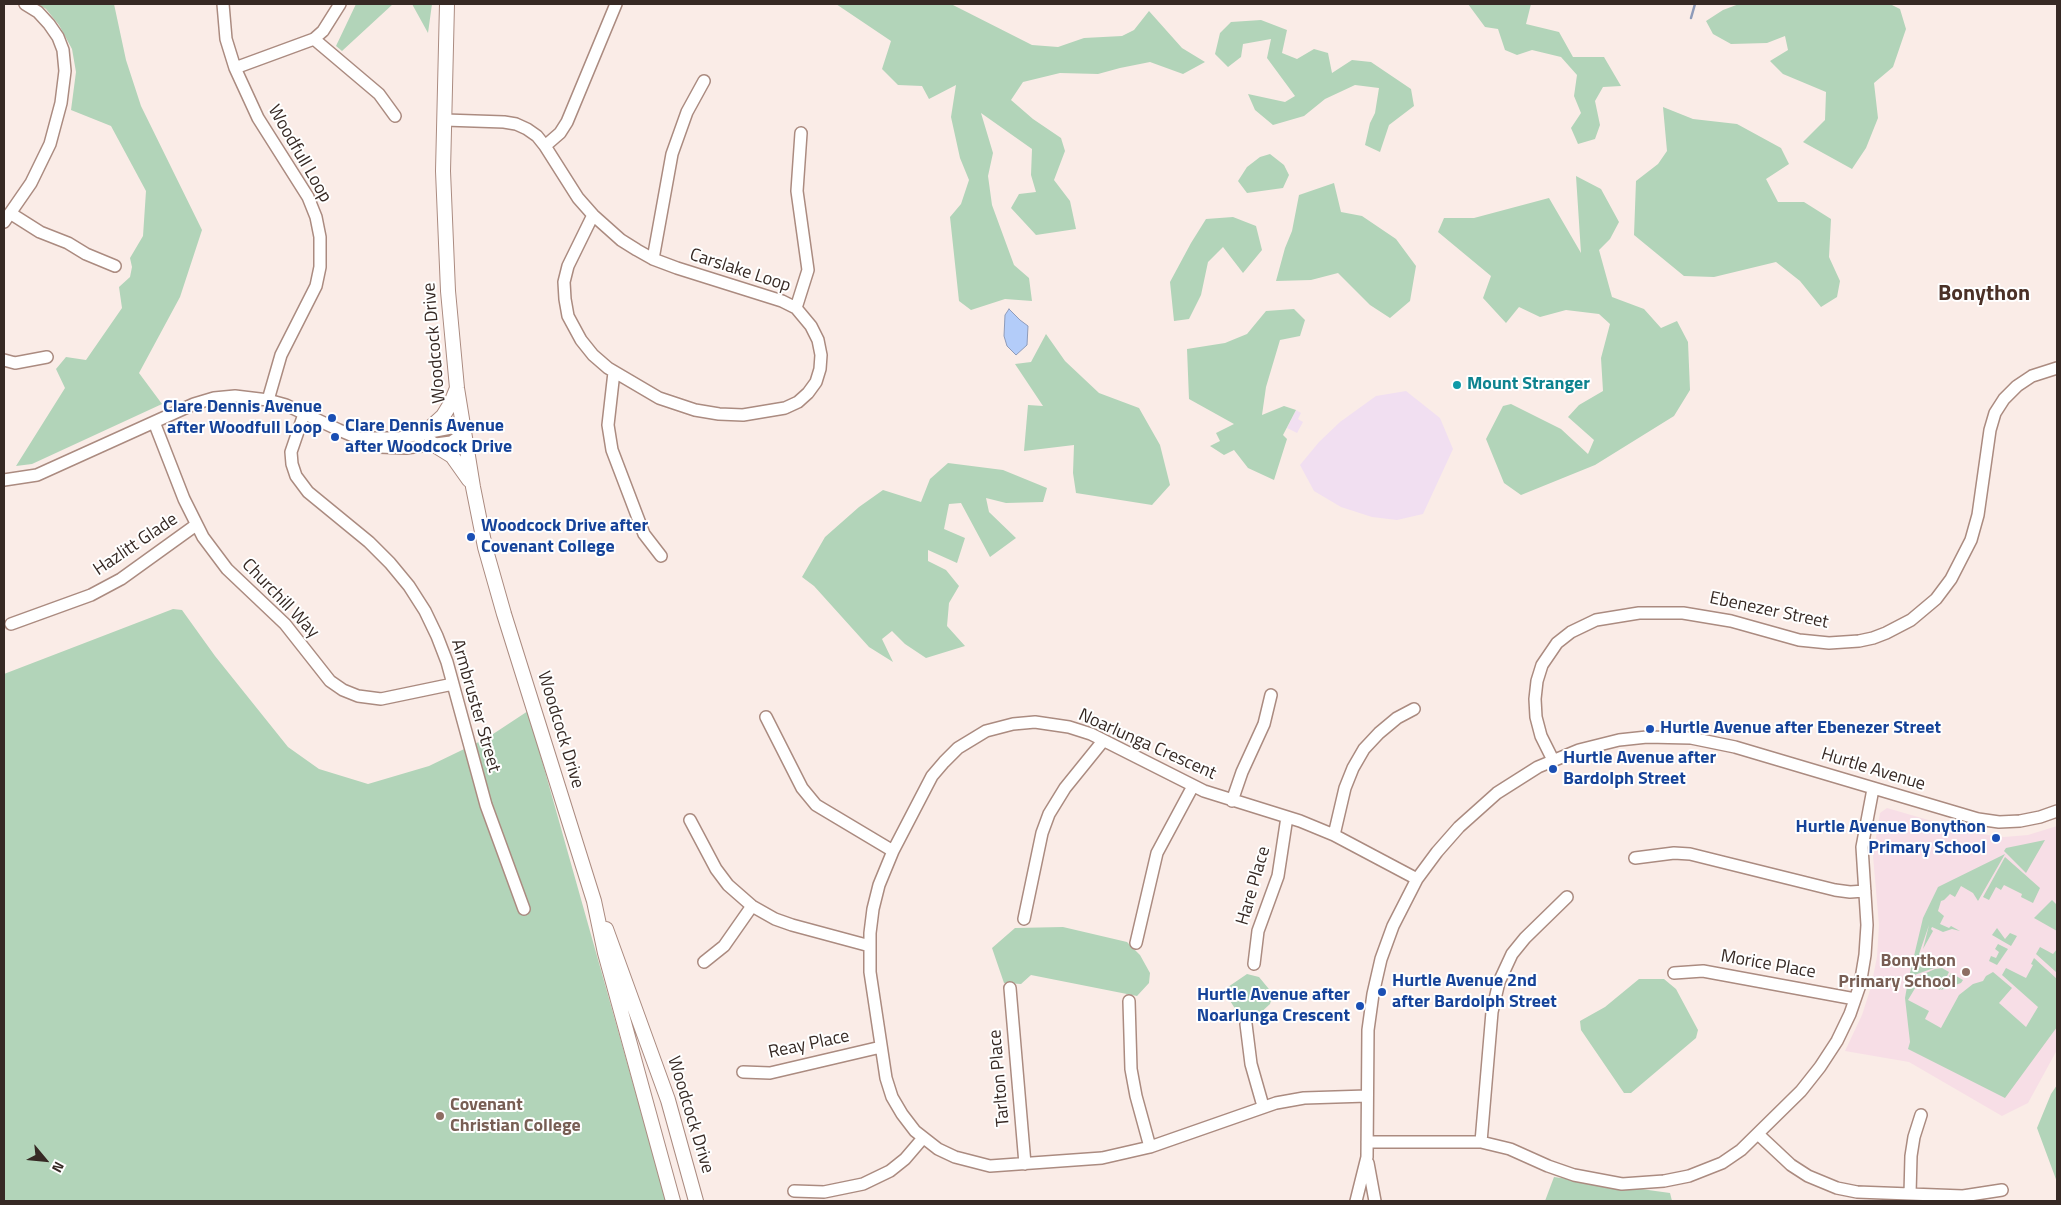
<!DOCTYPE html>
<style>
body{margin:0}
#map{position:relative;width:2061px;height:1205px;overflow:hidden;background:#faece7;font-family:"Titillium Web",sans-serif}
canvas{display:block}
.frame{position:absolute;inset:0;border:5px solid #362924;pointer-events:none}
.north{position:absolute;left:20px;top:1135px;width:50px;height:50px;-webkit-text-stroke:4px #fff;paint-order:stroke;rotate:118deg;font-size:14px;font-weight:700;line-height:20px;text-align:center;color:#362924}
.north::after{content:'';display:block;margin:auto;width:18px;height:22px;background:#362924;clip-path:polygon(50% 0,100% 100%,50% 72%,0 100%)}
</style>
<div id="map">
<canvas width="2061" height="1205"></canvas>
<div class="frame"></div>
<div class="north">N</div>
</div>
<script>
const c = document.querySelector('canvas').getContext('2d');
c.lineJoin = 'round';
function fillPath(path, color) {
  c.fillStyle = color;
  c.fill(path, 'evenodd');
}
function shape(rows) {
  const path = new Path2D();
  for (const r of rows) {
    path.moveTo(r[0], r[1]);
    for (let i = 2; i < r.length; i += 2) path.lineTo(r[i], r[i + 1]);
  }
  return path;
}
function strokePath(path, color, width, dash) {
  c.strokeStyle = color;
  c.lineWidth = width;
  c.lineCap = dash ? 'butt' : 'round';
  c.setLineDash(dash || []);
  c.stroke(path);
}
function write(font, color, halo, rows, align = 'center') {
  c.font = font + ' "Titillium Web",sans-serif';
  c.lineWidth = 4;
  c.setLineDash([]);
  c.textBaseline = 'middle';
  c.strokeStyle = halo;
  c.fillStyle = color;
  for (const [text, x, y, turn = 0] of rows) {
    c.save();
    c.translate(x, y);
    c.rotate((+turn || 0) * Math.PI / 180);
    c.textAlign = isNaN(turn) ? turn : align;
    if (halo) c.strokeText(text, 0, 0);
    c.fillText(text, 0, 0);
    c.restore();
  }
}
const industrial = shape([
 [1406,391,1440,418,1453,449,1423,514,1397,520,1372,517,1341,507,1314,491,1300,465,1319,442,1340,422,1376,396],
 [1296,410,1301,413,1298,419,1303,422,1297,433,1287,428]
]);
const education = shape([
 [1887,808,1973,833,2004,837,2028,835,2057,826,2057,1050,2028,1103,2002,1116,1909,1062,1845,1051,1862,1015,1871,987,1877,957,1879,925,1873,856,1880,813]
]);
const green = shape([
 [38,4,114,4,126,60,141,106,202,230,180,297,139,373,162,404,32,464,16,466,65,388,56,369,66,357,86,360,122,308,119,287,130,277,132,267,130,258,143,236,146,191,111,126,71,110,76,72,72,49,59,25,46,9],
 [356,4,393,4,342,51,336,46],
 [412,4,432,4,428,33],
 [836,4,951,4,1032,45,1058,47,1084,38,1122,36,1134,30,1149,11,1182,48,1205,62,1183,74,1150,62,1120,68,1098,74,1060,73,1023,82,1011,100,1033,119,1061,138,1065,151,1054,180,1070,201,1076,229,1036,235,1011,208,1019,194,1036,192,1031,175,1032,149,981,113,993,153,988,176,992,205,1014,265,1029,278,1032,301,1005,299,971,310,959,301,950,217,961,204,969,180,960,158,951,117,956,85,929,99,922,86,898,85,882,69,891,41],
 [1468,4,1531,4,1526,24,1559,32,1573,57,1604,57,1621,86,1603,87,1595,101,1600,125,1595,139,1578,144,1571,128,1581,113,1574,96,1577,75,1561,57,1532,50,1517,55,1505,50,1498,29,1485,27],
 [1739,4,1890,4,1900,9,1906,29,1893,67,1874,83,1878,118,1866,148,1852,169,1803,142,1825,120,1826,92,1783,74,1770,61,1788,50,1785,36,1767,43,1731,44,1713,34,1706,21,1723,10],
 [1261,20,1287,30,1282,53,1297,59,1314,49,1328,53,1332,73,1352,60,1371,62,1411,89,1414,106,1389,125,1380,152,1365,145,1370,123,1375,113,1379,88,1355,85,1325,99,1304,116,1273,125,1255,110,1248,94,1285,102,1295,96,1267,58,1271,39,1243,44,1241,57,1228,67,1215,54,1220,33,1231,22],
 [1663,107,1693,119,1737,124,1781,148,1789,164,1766,179,1778,202,1804,202,1831,219,1829,257,1840,281,1837,297,1821,307,1800,281,1776,262,1714,277,1684,276,1634,235,1636,181,1658,164,1667,151],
 [1270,154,1284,165,1289,175,1283,188,1247,193,1238,181,1247,167,1260,157],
 [1576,176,1601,189,1619,222,1610,239,1599,250,1612,297,1644,309,1661,328,1677,321,1688,342,1690,390,1674,416,1595,465,1521,495,1504,483,1486,439,1503,406,1511,404,1561,429,1588,454,1594,440,1568,417,1579,405,1603,391,1601,358,1610,324,1599,314,1566,310,1540,317,1519,307,1506,323,1483,298,1491,276,1438,232,1444,218,1474,218,1549,198,1581,253],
 [1334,183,1341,212,1362,216,1396,239,1416,266,1410,301,1390,318,1370,305,1338,273,1311,280,1276,281,1285,248,1292,231,1299,195],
 [1233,217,1256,226,1262,250,1243,273,1223,247,1208,262,1201,295,1189,319,1174,321,1170,282,1191,243,1206,219],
 [1294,309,1305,320,1300,336,1280,340,1266,387,1262,415,1284,406,1296,410,1283,435,1287,439,1274,480,1248,468,1234,450,1224,455,1210,446,1220,441,1216,433,1234,424,1189,399,1187,349,1225,343,1247,334,1266,311],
 [1046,334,1065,361,1099,393,1139,408,1160,445,1170,485,1152,505,1076,493,1073,473,1074,445,1024,451,1028,405,1043,406,1015,364,1031,362],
 [948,463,1003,470,1047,488,1043,502,1006,503,986,498,989,512,1016,538,990,557,961,503,949,504,944,529,965,538,957,563,928,550,928,561,946,570,959,586,949,603,947,626,965,646,926,658,905,644,892,631,882,639,893,662,869,647,814,586,802,577,825,537,859,507,883,490,921,502,930,479],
 [173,609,182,610,215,656,288,747,319,769,368,784,429,766,487,738,528,711,666,1201,4,1201,4,674],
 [2045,840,2026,873,2004,851,2006,848],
 [2005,854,1978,901,1973,893,1961,886,1955,897,1950,894,1944,900,1941,901,1938,911,1944,916,1940,924,1949,928,1951,926,1960,931,1952,929,1943,932,1932,927,1931,929,1933,931,1923,949,1929,925,1919,954,1934,968,1909,977,1923,918,1938,887],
 [2005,857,2040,888,2033,903,2021,897,2022,894,2004,885,2001,890,1996,887,1989,900,1983,897],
 [2052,900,2056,904,2057,931,2034,918],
 [1063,927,1127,942,1140,955,1150,973,1149,983,1137,996,1031,975,1021,984,1004,983,992,948,1015,928],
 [1997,928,2005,939,2010,933,2017,936,2011,946,1992,935],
 [1998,944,2008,949,1997,965,1989,961,1991,956,1996,958,1999,952,1995,949],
 [2040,947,2053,954,2057,949,2056,972,2036,954],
 [2034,958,2057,979,2057,1027,2005,1098,1908,1049,1910,1042,1905,998,1908,981,1935,969,1942,968,1949,972,1940,990,1920,980,1908,1000,1929,1011,1925,1019,1941,1028,1959,995,1973,984,1983,981,1986,976,1993,972,2012,988,1999,1003,2026,1027,2038,1007,2002,975,2006,968,2026,978,2033,965,2031,964],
 [1951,973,1963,980,1961,983,1941,990],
 [1247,974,1259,977,1273,994,1270,1004,1256,1017,1241,1018,1227,996,1228,987],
 [1639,979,1664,979,1676,989,1698,1030,1696,1038,1631,1093,1624,1093,1581,1030,1580,1021,1605,1007],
 [2057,1085,2057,1182,2037,1128,2051,1094],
 [1554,1177,1670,1193,1672,1201,1545,1201]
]);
const water = shape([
 [1009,309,1020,320,1028,326,1027,345,1016,355,1007,346,1004,336,1005,315,1009,309]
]);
const stream = shape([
 [1691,18,1695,4]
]);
const minor = shape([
 [223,4,226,39,235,68,258,118,308,197,316,217,320,237,320,267,316,286,281,355,268,400],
 [314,39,379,94,395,116],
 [235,68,314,39,323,31,340,4],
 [445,120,504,122,516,124,527,129,537,136,545,146,578,198,593,215,621,240,637,250,653,259,677,268,782,301,796,308,811,326,818,340,821,355,820,369,816,382,808,393,798,402,785,408,743,415,719,414,695,410,659,398,608,368,593,355,581,340,568,316,565,299,564,282,568,266,593,215],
 [545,146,560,133,567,122,616,4],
 [10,213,40,232,68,243,86,254,115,266],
 [4,222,31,183,50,144,61,103,65,71,63,50,58,37,49,24,38,12,25,4],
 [653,259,672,154,687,112,704,81],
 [796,308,808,270,797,191,801,133],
 [4,360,15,363,47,357],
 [614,372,608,425,612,450,644,534,661,556],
 [304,414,291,452,292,464,296,476,308,492,369,542,390,563,409,586,425,611,437,636,447,662,486,805,524,909],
 [154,422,184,499,203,537,227,569,285,624,330,681,343,690,358,696,381,699,453,684],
 [4,480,37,475,194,404,214,398,235,396,268,400,286,405,339,430,379,447,406,448,451,442,463,434,456,429,451,428,399,438,359,438],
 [11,624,91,595,121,579,196,525],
 [766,717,802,788,816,805,893,851],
 [1553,760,1541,736,1536,717,1535,699,1537,681,1542,665,1557,643,1571,632,1596,620,1639,613,1683,613,1731,621,1799,640,1829,643,1859,641,1873,638,1886,633,1911,620,1936,599,1951,579,1971,540,1978,515,1990,430,1995,413,2004,399,2017,386,2032,376,2057,368],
 [1232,801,1242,772,1264,724,1271,695],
 [690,820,716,869,728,885,752,906,775,919,792,925,870,946],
 [1334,835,1345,788,1353,768,1364,749,1379,733,1397,718,1414,709],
 [1635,858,1674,853,1690,854,1835,890,1850,892,1865,891],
 [1024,919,1042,833,1049,814,1065,788,1103,741],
 [1136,943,1157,853,1193,786],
 [704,962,724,946,752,906],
 [1254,964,1258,931,1278,876,1287,817],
 [1674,973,1703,971,1855,999],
 [1010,988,1025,1164],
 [1129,1001,1131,1069,1136,1096,1150,1147],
 [1246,1024,1251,1064,1263,1106],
 [743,1072,770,1073,881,1047],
 [1367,1096,1304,1098,1276,1103,1150,1147,1102,1158,990,1166,955,1157,938,1149,915,1131,902,1114,892,1097,886,1078,870,972,870,933,873,909,879,885,893,851,932,776,944,762,958,748,986,731,1013,724,1035,722,1069,727,1091,734,1204,791,1300,821,1334,835,1417,879],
 [1759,1135,1791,1165,1808,1176,1837,1188,1857,1192,1963,1196,2002,1190],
 [1367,1142,1481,1142,1510,1149,1548,1166,1574,1175,1622,1184,1664,1181,1689,1176,1722,1163,1741,1150,1801,1091,1820,1067,1837,1041,1850,1014,1860,985,1865,955,1867,925,1862,847,1873,789],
 [1481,1142,1492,1012,1499,982,1512,954,1525,938,1567,897],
 [1368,1163,1375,1201],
 [794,1191,824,1192,863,1184,890,1171,905,1159,923,1138],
 [1910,1194,1911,1156,1914,1137,1921,1115],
 [1356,1201,1367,1157,1368,1030,1373,994,1381,959,1393,926,1417,879,1437,852,1459,827,1497,793,1538,767,1579,750,1619,740,1647,737,1691,738,1735,747,1978,819,1999,822,2020,821,2040,817,2057,811]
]);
const major = shape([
 [447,4,443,171,448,291,457,388,473,487,485,547,504,614,594,901,605,953,673,1201],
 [419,435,431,427,443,416,451,403,457,388],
 [431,443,452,456,469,480],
 [606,929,668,1100,696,1201]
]);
const markers = [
 [1457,385,5,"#0f9aa8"],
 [332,418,5,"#1a4fb4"],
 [335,437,5,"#1a4fb4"],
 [471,537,5,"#1a4fb4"],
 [1650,729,5,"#1a4fb4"],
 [1553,769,5,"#1a4fb4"],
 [1996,838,5,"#1a4fb4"],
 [1966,972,5,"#8d6e63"],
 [1382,992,5,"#1a4fb4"],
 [1360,1006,5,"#1a4fb4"],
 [440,1116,5,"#8d6e63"]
];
const streetNames = [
 ["Woodfull Loop",299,154,60],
 ["Carslake Loop",740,271,18],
 ["Woodcock Drive",435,343,-95],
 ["Hazlitt Glade",136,545,-34],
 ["Churchill Way",280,599,46],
 ["Ebenezer Street",1769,611,12],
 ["Armbruster Street",475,706,74],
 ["Woodcock Drive",560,730,73],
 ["Noarlunga Crescent",1147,745,24],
 ["Hurtle Avenue",1873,770,17],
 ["Hare Place",1254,886,-74],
 ["Morice Place",1768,965,10],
 ["Reay Place",809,1045,-12],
 ["Tarlton Place",1000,1078,-95],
 ["Woodcock Drive",690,1115,73]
];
const cultureNames = [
 ["Mount Stranger",1467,385]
];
const transitNames = [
 ["Clare Dennis Avenue",322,408,"right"],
 ["after Woodfull Loop",322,429,"right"],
 ["Clare Dennis Avenue",345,427],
 ["after Woodcock Drive",345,448],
 ["Woodcock Drive after",481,527],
 ["Covenant College",481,548],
 ["Hurtle Avenue after Ebenezer Street",1660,729],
 ["Hurtle Avenue after",1563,759],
 ["Bardolph Street",1563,780],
 ["Hurtle Avenue Bonython",1986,828,"right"],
 ["Primary School",1986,849,"right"],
 ["Hurtle Avenue 2nd",1392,982],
 ["after Bardolph Street",1392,1003],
 ["Hurtle Avenue after",1350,996,"right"],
 ["Noarlunga Crescent",1350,1017,"right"]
];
const educationNames = [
 ["Bonython",1956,962],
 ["Primary School",1956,983],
 ["Covenant",450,1106,"left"],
 ["Christian College",450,1127,"left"]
];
const districtNames = [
 ["Bonython",1984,295]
];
fillPath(industrial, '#f1dff1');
fillPath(education, '#f7dee6');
fillPath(green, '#b2d4b9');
fillPath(water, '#b3ccf9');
strokePath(water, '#8e9bb9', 1);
strokePath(stream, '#8e9bb9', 2.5);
strokePath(minor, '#ab8b80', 14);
strokePath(major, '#ab8b80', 16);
strokePath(minor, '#fff', 11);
strokePath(major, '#fff', 14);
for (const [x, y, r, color] of markers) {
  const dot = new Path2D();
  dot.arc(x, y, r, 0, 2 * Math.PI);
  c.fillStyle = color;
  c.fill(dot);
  strokePath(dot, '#fff', 2);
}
write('18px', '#362924', '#fff', streetNames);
write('bold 18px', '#0d838f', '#fff', cultureNames, 'left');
write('bold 18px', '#164399', '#fff', transitNames, 'left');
write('bold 18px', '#785e54', '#fff', educationNames, 'right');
write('bold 22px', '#4b3127', '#fff', districtNames);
</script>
